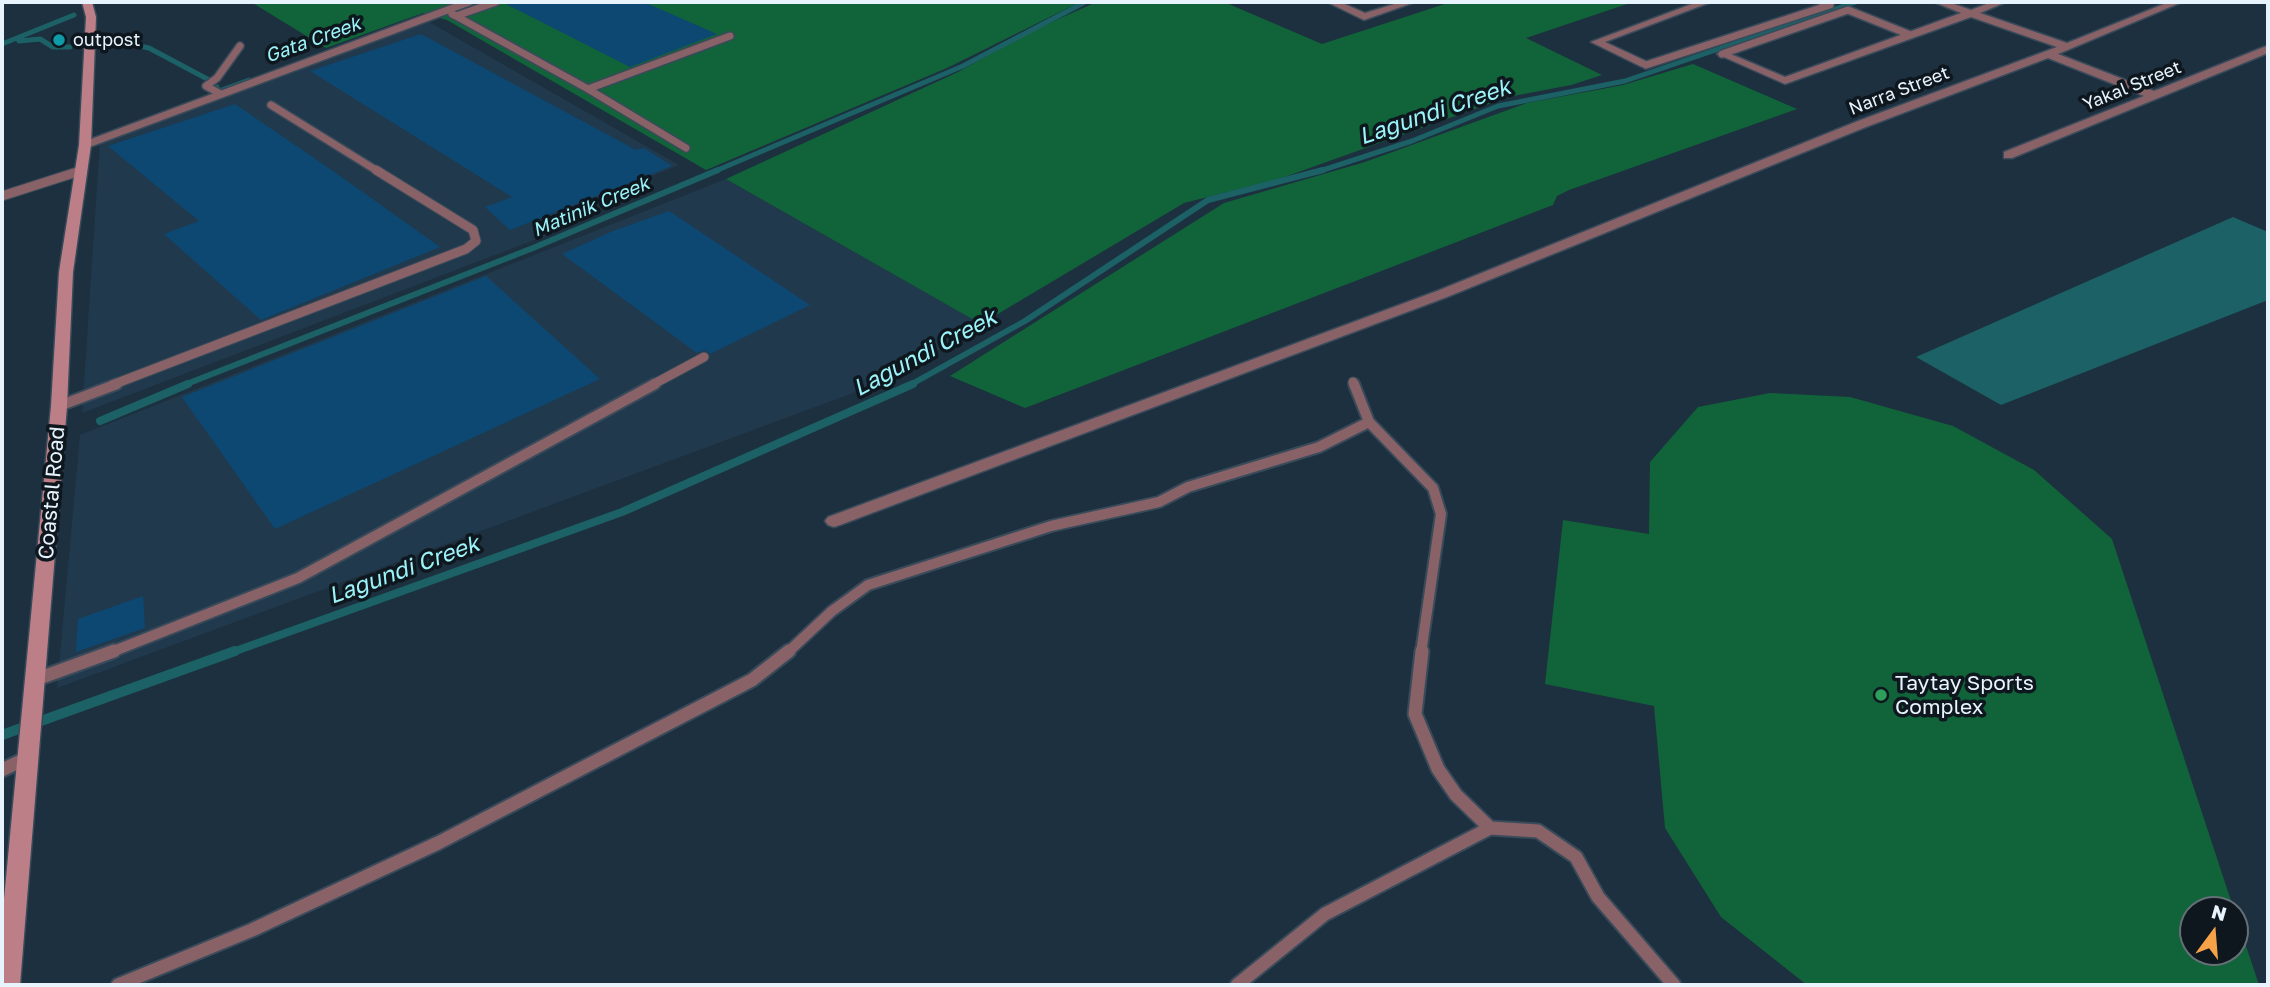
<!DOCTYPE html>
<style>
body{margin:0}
#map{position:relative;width:2270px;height:987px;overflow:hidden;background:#1d303f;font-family:"Golos Text",sans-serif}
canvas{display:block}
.frame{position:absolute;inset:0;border:4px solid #e7f3fd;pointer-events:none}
.north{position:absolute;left:2179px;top:896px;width:70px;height:70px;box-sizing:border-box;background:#0f171e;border:2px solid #656f77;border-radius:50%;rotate:16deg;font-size:19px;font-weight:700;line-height:28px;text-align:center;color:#e7f3fd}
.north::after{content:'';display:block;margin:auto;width:24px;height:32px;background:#f6a248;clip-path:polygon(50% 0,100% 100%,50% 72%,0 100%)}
</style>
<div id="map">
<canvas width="2270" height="987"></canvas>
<div class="frame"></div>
<div class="north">N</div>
</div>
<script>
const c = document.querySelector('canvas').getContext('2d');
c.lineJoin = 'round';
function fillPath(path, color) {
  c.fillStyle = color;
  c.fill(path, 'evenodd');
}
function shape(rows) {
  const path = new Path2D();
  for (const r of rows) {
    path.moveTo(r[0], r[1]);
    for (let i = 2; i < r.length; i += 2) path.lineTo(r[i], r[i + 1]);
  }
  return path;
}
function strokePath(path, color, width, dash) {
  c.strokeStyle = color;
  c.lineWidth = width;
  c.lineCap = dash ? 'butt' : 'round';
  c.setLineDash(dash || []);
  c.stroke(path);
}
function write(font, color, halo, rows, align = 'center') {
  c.font = font + ' "Golos Text",sans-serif';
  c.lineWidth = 7;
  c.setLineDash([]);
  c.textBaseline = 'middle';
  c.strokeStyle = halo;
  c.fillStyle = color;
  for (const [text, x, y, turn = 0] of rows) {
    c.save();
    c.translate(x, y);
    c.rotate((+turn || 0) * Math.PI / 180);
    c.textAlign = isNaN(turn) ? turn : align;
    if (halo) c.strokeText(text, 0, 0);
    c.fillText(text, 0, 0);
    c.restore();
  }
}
const built = shape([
 [429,22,679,165,563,211,576,224,82,413,100,142],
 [726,179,981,324,924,359,872,386,57,688,80,435]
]);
const green = shape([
 [251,2,1080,2,947,68,706,170,447,20,423,13,326,48],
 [1090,2,1224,2,1322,44,1451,2,1633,2,1526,38,1602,75,1571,85,1508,97,1279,179,1184,203,981,324,726,179,958,72,1032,31,1092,4],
 [1693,64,1797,109,1569,190,1557,196,1553,205,1025,408,950,376,1224,203,1365,162,1527,103,1623,85],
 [1770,393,1850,397,1953,426,2034,470,2112,539,2234,910,2193,910,2193,952,2235,952,2235,913,2259,985,1807,985,1721,917,1665,828,1654,706,1545,684,1563,520,1649,534,1650,462,1698,407]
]);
const water = shape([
 [2233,217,2268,232,2268,300,2001,405,1916,357]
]);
const streamFar3 = shape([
 [112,40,149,48,211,81],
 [19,41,40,39,53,47,70,47],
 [2,44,74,15],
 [217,87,219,91,249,80],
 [713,172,963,66,1085,2],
 [1317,172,1412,141,1498,106,1625,81,1856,2]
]);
const streamFar2 = shape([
 [184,385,533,248,718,170],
 [910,385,1025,321,1208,200,1323,170]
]);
const streamFar1 = shape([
 [100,421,188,384],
 [230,653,622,512,913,384]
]);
const stream = shape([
 [2,735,235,651]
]);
const building = shape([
 [502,2,644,2,717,34,630,67],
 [421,34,636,150,644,148,672,166,510,230,485,207,512,197,310,71],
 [235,104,333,171,440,247,261,320,164,234,199,221,108,146],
 [669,211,810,305,710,354,705,350,697,353,562,254,613,231],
 [486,276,600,379,275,529,182,397],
 [143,596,145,628,76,652,78,619]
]);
const laneFar3 = shape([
 [452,14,456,16,496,2],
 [456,16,588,89,686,148],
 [1722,54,1848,10,1908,34],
 [1646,65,1830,5,1822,2],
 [588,89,730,36],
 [219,93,206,86,217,78,240,46],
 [271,105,379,172],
 [85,145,469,2]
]);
const laneFar2 = shape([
 [2,196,80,171],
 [1353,382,1354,385],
 [112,385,466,249,476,241,473,230,376,170],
 [652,385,704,357]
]);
const laneFar1 = shape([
 [1354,384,1369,422,1433,488,1441,514,1421,653],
 [59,406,117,384],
 [109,653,298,578,655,384],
 [787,653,832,611,868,585,1051,526,1159,502,1188,487,1319,447,1369,422]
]);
const lane = shape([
 [1422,651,1415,714,1438,769,1456,795,1490,828,1538,831,1576,857,1598,897,1674,985],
 [37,679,114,651],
 [2,770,29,757],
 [118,985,252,930,438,843,752,680,789,651],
 [1237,985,1325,914,1490,828]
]);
const street = shape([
 [1327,2,1340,2,1365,13,1401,2,1415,2,1364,20,1327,2],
 [1697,2,1711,2,1605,42,1650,63,1650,67,1642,67,1591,42,1697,2],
 [1934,2,1948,2,1971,10,1992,2,2006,2,1980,13,2067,43,2169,2,2182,2,2058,54,2154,91,2264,47,2268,46,2268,53,2012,158,2004,158,2004,152,2144,96,2048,58,1866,127,1447,297,840,525,834,527,828,525,825,521,828,517,1437,291,1858,121,2057,47,1971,17,1785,84,1717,54,1726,52,1785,77,1961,13,1934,2]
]);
const secondary = shape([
 [82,2,92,2,96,17,91,145,73,272,67,406,20,985,2,985,2,920,51,406,59,272,79,145,86,17,82,2]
]);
const markers = [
 [59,40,7,"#0f9aa8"],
 [1881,695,7,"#2e9e5b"]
];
const farPoinames = [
 ["outpost",73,40]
];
const farStreetnames = [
 ["Yakal Street",2132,86,-22],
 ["Narra Street",1899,91,-21]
];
const farWaternames = [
 ["Gata Creek",313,40,-20],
 ["Matinik Creek",591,207,-23]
];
const streetNames = [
 ["Coastal Road",52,493,-85]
];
const poiNames = [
 ["Taytay Sports",1895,683],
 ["Complex",1895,707]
];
const waterNames = [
 ["Lagundi Creek",1435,112,-19],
 ["Lagundi Creek",925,353,-28],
 ["Lagundi Creek",404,570,-20]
];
fillPath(built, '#21394d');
fillPath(green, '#116439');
fillPath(water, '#1b6165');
strokePath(streamFar3, '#1b6165', 5);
strokePath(streamFar2, '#1b6165', 6);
strokePath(streamFar1, '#1b6165', 8);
strokePath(stream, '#1b6165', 10);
fillPath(building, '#0c4871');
strokePath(laneFar3, '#394b5a', 10);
strokePath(laneFar2, '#394b5a', 11);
strokePath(laneFar1, '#394b5a', 14);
strokePath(lane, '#394b5a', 17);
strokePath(street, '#394b5a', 3);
strokePath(secondary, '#394b5a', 3);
strokePath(laneFar3, '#896267', 7);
strokePath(laneFar2, '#896267', 9);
strokePath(laneFar1, '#896267', 10);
strokePath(lane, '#896267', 13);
fillPath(street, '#896267');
fillPath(secondary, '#bc7f88');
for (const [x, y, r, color] of markers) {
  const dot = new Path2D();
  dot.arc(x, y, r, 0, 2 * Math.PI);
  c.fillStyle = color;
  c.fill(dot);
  strokePath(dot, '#0f171e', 2.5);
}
write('18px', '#e7f3fd', '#0f171e', farPoinames, 'left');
write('18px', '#e7f3fd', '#0f171e', farStreetnames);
write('italic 19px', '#9cf4fa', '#0f171e', farWaternames);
write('21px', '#e7f3fd', '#0f171e', streetNames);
write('21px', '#e7f3fd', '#0f171e', poiNames, 'left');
write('italic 23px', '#9cf4fa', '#0f171e', waterNames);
</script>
